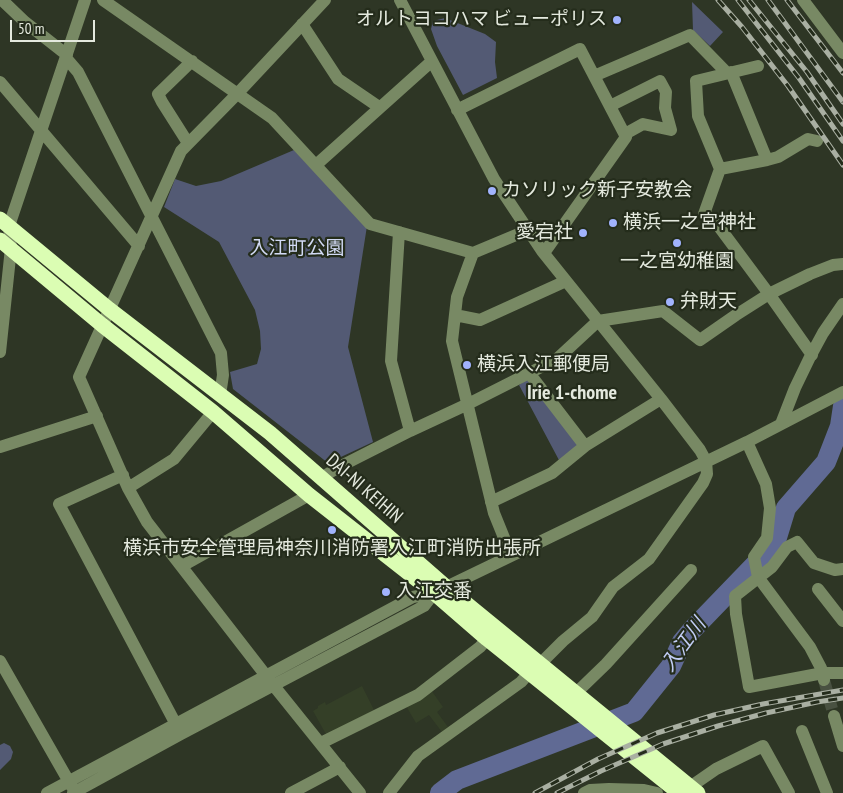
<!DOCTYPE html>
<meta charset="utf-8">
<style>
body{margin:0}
#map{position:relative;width:843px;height:793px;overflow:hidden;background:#2e3625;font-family:"PT Sans Narrow",sans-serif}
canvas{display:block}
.scale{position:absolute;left:10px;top:20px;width:85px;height:22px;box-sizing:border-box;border:2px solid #e4e9de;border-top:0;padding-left:6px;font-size:15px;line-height:18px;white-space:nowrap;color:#e4e9de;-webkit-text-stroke:4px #242c1b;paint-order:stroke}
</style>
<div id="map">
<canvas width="843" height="793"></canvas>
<div class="scale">50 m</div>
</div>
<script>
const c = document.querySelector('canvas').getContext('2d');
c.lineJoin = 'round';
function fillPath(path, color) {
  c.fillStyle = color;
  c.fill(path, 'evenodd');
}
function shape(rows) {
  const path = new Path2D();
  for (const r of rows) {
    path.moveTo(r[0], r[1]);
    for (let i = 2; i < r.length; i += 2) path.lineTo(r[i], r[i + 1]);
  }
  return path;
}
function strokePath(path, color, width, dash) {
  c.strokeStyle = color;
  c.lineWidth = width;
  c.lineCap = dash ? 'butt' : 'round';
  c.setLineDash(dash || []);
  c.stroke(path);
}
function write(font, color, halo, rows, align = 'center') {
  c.font = font + ' "PT Sans Narrow","Noto Sans JP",sans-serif';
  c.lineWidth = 4.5;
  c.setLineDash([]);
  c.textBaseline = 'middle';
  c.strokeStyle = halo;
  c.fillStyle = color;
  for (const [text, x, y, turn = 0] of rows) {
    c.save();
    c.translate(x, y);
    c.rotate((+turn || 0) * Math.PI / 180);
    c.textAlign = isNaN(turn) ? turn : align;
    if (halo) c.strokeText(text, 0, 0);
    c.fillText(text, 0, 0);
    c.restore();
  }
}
const built = shape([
 [362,686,374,710,327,736,313,711,318,708,318,706,325,702,326,705],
 [431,690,443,707,437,712,448,727,442,732,429,715,416,723,406,706]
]);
const green = shape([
 [692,2,723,32,710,46,693,30],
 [445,18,485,34,496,42,495,62,497,78,463,95,437,46,431,29,433,21],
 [294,150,367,226,348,347,373,442,328,463,233,389,230,372,257,364,261,349,260,331,255,310,219,242,164,207,175,179,196,186,221,181],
 [526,380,530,381,581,445,560,462,519,385],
 [4,743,10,746,13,752,11,759,0,770,0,745]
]);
const river = shape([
 [440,793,457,780,634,712,671,666,682,642,692,630,775,544,786,508,826,462,840,426,843,406]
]);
const minorTunnel = shape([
 [824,680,834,716]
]);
const minor = shape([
 [2,0,25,22,67,55],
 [103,0,272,118,370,224,473,253,528,230],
 [325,0,238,93,181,151,79,377,128,488,147,522,274,686,360,793],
 [400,0,494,179,542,251,661,399,700,450,706,461,707,474,703,483,649,559,613,587,592,617,563,641,541,663],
 [803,0,843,53],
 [302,24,338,79,379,107],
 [66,58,78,72,221,353,223,375,220,395],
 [758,66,696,81,698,116,720,169,704,214,714,220,769,294,812,355],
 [594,76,690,35,727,73],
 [0,82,139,246],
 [610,106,660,81,666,92,665,108,671,130,643,124,625,134],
 [457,110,580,49,626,137,544,253],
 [188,143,162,102,158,94,192,61],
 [767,160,778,157,808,139,817,141],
 [316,165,432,61],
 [720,169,767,160,731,72],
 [399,232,391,361,410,431],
 [473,253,457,297,452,341,494,513,511,555],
 [455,315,480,320,566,281],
 [0,352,11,248,9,226,85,0],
 [529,373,585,446],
 [781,424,795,388,810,357,823,333,843,304],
 [747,442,766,484,770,508,767,538,754,557,758,577,810,647,821,668,824,680],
 [0,447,97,416],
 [123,475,59,504,180,732],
 [321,478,339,467,410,431,468,404,557,359,598,321,663,311,700,340,736,315,769,294,810,274,833,265,843,264],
 [128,488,174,459,213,412],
 [491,502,552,473,585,446,661,399],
 [182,566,309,495],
 [843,569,835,570,814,563,797,542,787,547,772,567,735,596,736,614,749,687,823,673,843,673],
 [818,589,843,621],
 [0,661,72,787],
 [576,693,606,664,691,570],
 [834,716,843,746],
 [802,731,827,793],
 [321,743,418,695,480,647,487,639],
 [690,787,716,769,763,746,789,793],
 [47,793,413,597,434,593,747,442,843,392],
 [73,793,181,734,424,606,434,593],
 [291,793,340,767],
 [389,793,418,756,521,682,529,673],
 [584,793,590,790,609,789,644,790,657,793]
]);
const highway = shape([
 [0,219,109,309,270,433,445,586,698,793],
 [0,240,102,325,213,412,309,495,434,593,487,639,679,793]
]);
const rail = shape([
 [718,0,742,27,788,86,843,165],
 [738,0,799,78,843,141],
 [749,0,807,72,843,124],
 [768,0,843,102],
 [787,0,843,73],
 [535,793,598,759,657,733,714,715,763,704,843,690],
 [557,793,601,771,663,744,718,726,766,713,817,702,843,698]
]);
const markers = [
 [617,20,5,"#a1b3fd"],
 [492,191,5,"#a1b3fd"],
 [613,223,5,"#a1b3fd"],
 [583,233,5,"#a1b3fd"],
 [677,243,5,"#a1b3fd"],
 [670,302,5,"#a1b3fd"],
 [467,365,5,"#a1b3fd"],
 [332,530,5,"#a1b3fd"],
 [386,592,5,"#a1b3fd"]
];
const poiNames = [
 ["オルトヨコハマ ビューポリス",607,20,"right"],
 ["カソリック新子安教会",502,191],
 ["横浜一之宮神社",623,223],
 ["愛宕社",573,233,"right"],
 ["一之宮幼稚園",677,262,"center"],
 ["弁財天",680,302],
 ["横浜入江郵便局",477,365],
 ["横浜市安全管理局神奈川消防署入江町消防出張所",332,549,"center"],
 ["入江交番",396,592]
];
const parkNames = [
 ["入江町公園",297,249]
];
const streetNames = [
 ["DAI-NI KEIHIN",364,489,41]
];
const neighbourhoodNames = [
 ["Irie 1-chome",572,393]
];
const waterNames = [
 ["入江川",684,645,-54]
];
fillPath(built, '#343f27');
fillPath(green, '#535a74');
strokePath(river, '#606a94', 20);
strokePath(minorTunnel, '#495141', 12, [12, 6]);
strokePath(minor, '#788964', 12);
strokePath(highway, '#dbfdb3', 15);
strokePath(rail, '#a9afa2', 5);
strokePath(rail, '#242c1b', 3, [9]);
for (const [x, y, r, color] of markers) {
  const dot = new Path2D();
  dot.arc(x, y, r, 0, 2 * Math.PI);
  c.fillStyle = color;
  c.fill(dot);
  strokePath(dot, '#242c1b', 2);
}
write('19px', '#e4e9de', '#242c1b', poiNames, 'left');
write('19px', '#d2daf5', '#242c1b', parkNames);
write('19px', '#e4e9de', '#242c1b', streetNames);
write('bold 20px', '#e4e9de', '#242c1b', neighbourhoodNames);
write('italic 20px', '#c1ccf4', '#242c1b', waterNames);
</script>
